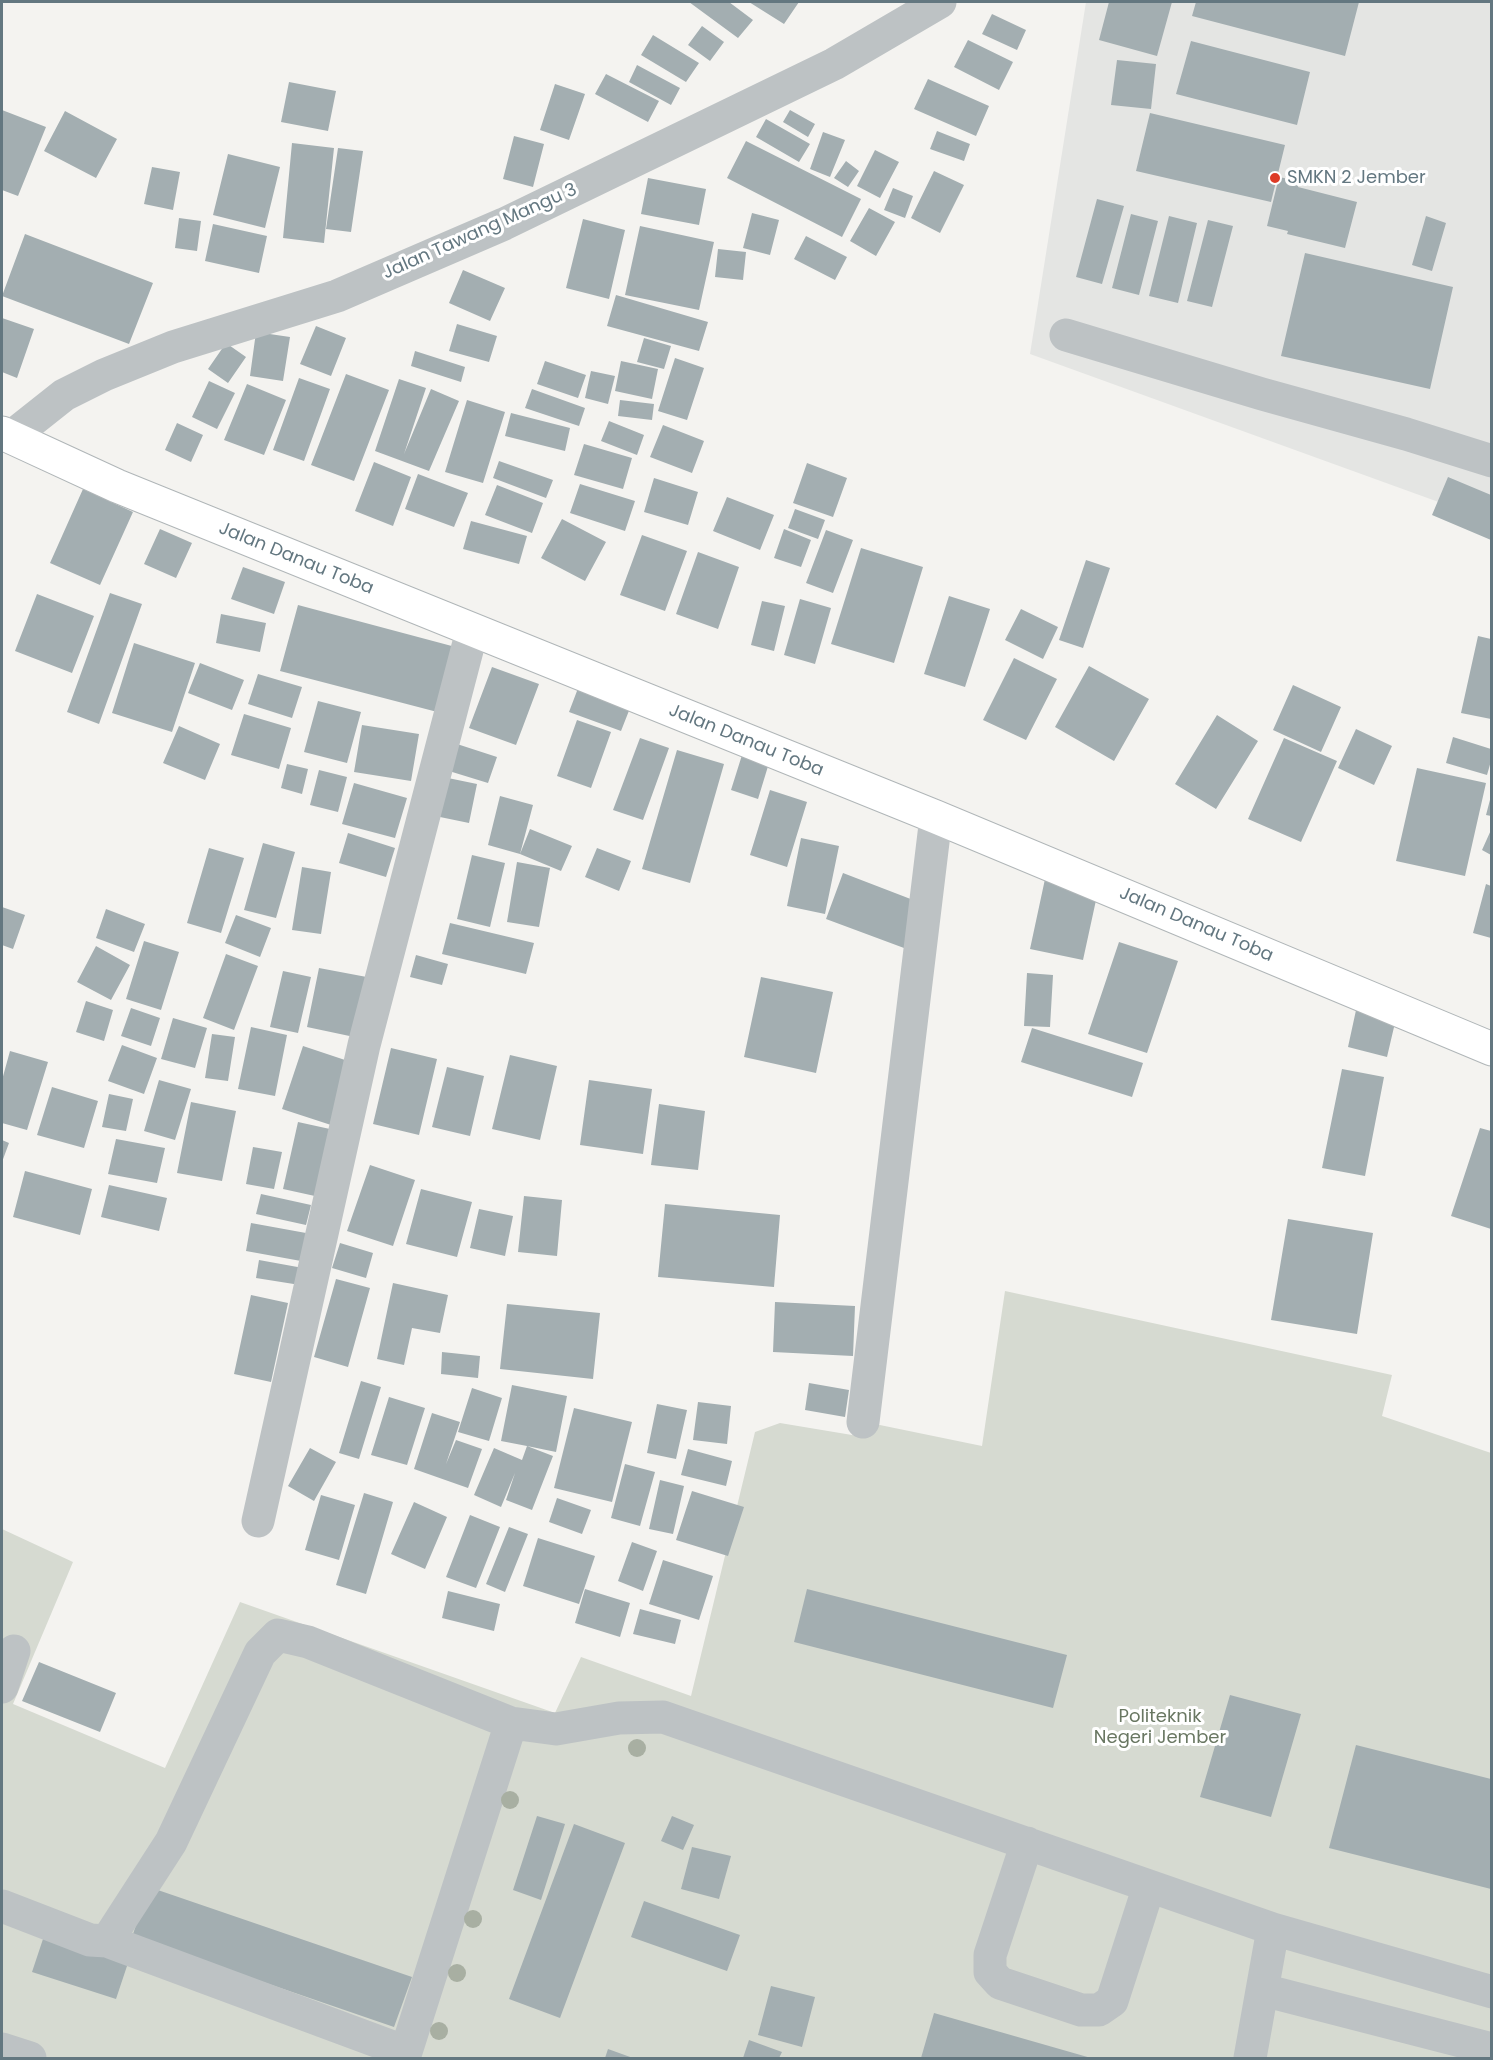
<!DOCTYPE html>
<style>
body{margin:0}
#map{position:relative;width:1493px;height:2060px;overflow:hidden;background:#f4f3f0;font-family:Poppins,sans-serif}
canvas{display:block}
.frame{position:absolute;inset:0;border:3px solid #637780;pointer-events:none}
</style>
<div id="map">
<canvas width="1493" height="2060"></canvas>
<div class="frame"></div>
</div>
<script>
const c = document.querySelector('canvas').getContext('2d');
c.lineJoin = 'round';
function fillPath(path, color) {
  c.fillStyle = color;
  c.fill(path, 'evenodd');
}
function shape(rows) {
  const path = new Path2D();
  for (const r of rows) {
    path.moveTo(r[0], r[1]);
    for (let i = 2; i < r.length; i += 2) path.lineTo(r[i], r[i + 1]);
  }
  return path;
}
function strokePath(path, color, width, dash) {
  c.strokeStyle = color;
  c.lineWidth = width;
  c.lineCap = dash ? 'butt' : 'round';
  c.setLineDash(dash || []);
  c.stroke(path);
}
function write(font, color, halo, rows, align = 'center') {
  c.font = font + ' Poppins,sans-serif';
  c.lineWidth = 6;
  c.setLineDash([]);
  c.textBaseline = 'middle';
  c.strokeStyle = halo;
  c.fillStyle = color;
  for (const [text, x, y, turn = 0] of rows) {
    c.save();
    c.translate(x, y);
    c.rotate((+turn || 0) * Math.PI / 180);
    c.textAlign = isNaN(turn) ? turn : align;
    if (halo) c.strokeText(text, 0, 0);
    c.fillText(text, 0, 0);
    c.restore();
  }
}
const built = shape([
 [1086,2,1491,2,1491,521,1030,354]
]);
const green = shape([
 [1005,1291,1392,1375,1382,1416,1491,1453,1491,2058,2,2058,2,1529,73,1562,13,1704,165,1768,240,1602,555,1713,581,1657,691,1696,755,1432,780,1423,858,1436,875,1424,982,1446]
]);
const building = shape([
 [689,2,729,2,753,20,738,38],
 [749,2,799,2,784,24],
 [1109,2,1172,2,1157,56,1099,40],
 [1196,2,1359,2,1345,56,1192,16],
 [992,14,1026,30,1017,50,982,34],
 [702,26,724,42,710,61,688,45],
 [653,35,699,63,686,82,641,55],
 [968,40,1013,62,999,90,954,67],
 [1191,41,1310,72,1297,125,1176,94],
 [1117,60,1156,64,1151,109,1111,105],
 [637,65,680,88,671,105,629,82],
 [606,74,659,101,648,122,595,94],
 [928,79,989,106,976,136,914,109],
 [289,82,336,91,328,131,281,122],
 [555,84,585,94,569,140,540,130],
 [2,110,46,127,18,196,2,190],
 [790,110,815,124,808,137,783,122],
 [65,111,117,139,96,178,44,151],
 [1150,113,1285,145,1271,202,1136,171],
 [766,119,810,144,799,162,756,137],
 [937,131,970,144,964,161,930,149],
 [823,132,845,140,830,177,810,169],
 [514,136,544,144,533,187,503,179],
 [746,141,861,199,842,237,727,178],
 [292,143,334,148,324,243,283,238],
 [338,148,363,151,351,232,326,229],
 [875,150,899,162,880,198,857,186],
 [228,154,280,167,265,228,213,215],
 [846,161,859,171,848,187,834,178],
 [152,167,180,172,173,210,144,204],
 [934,171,964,185,940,233,911,218],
 [1279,177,1299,181,1298,187,1357,202,1345,248,1287,234,1288,231,1267,226],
 [648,178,706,189,699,225,641,214],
 [893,188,913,196,905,218,884,210],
 [1097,199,1124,206,1102,284,1076,277],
 [869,208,895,222,876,256,850,241],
 [752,213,779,220,770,255,743,248],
 [1131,214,1158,221,1139,295,1112,288],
 [1169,216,1197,223,1178,303,1149,296],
 [1426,216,1446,223,1432,271,1412,265],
 [179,218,201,221,197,251,175,248],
 [583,219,625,230,609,299,566,288],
 [1208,220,1233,226,1212,307,1187,301],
 [213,224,267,236,259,273,205,261],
 [640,226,714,242,699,310,625,295],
 [25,234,153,283,129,344,2,296],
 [806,236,847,257,835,280,794,259],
 [718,249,746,252,743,280,715,277],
 [1305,253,1453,287,1430,389,1281,356],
 [463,270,505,288,490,321,449,303],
 [616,295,708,322,699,351,607,326],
 [2,318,34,329,17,378,2,372],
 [457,324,497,336,489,362,449,351],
 [316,326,346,338,331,376,300,364],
 [256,332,290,337,283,381,250,376],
 [644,338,671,346,664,369,637,362],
 [226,343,246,357,228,383,208,369],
 [415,351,465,367,461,382,411,366],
 [675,358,704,368,687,420,658,411],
 [545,361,586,375,578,398,537,384],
 [621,361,658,369,652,399,615,391],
 [591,371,615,376,608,404,585,398],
 [346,374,389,390,354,481,311,465],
 [299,378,330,389,304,461,273,450],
 [399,379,426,388,404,454,431,389,459,401,429,471,375,451],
 [209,381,235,393,217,429,192,417],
 [247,384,286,400,264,455,224,440],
 [532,389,585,408,579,426,525,408],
 [467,400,505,412,483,483,445,472],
 [620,400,654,404,652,420,618,416],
 [511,413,570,428,565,451,505,436],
 [609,421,644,435,637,455,601,441],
 [177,423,203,435,191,462,165,450],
 [663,425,704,441,692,473,650,457],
 [584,444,632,458,623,489,574,475],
 [499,461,553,480,546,498,493,478],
 [374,462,411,477,393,526,355,511],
 [807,463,847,478,833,517,793,503],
 [418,474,468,493,454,527,405,509],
 [1448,477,1491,495,1491,540,1432,515],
 [654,478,698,492,688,525,644,512],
 [580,484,635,501,625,531,570,513],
 [497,485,543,503,532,533,485,515],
 [83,489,133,512,100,585,50,563],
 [727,497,774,515,760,550,713,531],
 [795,509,825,520,818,539,788,528],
 [562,519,606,542,585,581,541,558],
 [471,521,527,536,519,564,463,549],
 [160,529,192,543,176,578,144,564],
 [784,529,811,540,801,567,774,558],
 [826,530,853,540,833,593,806,583],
 [642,535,687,551,665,611,620,595],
 [861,548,923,567,894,663,831,644],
 [698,552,739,567,718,629,676,614],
 [1086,560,1110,568,1083,648,1059,640],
 [243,567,285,582,274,614,231,599],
 [110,593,142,604,99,724,67,712],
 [37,594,94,616,72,673,15,651],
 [949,596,990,609,965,687,924,674],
 [800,599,831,608,815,664,784,655],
 [762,601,785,606,774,651,751,645],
 [298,605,463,649,445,714,280,671],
 [1021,609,1058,627,1043,659,1005,640],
 [221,614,266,623,260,652,216,643],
 [1478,636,1491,639,1491,719,1461,713],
 [134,643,195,663,172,732,112,713],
 [1014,658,1057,679,1026,740,983,720],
 [200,663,244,680,232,710,188,693],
 [1089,666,1149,699,1114,761,1055,727],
 [492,667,539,684,516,745,469,728],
 [258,674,302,687,292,718,248,704],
 [580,683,632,703,621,731,569,712],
 [1293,685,1341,707,1321,752,1273,730],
 [318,701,361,712,347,763,304,752],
 [244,714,291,728,279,769,231,755],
 [1217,715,1258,741,1216,809,1175,784],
 [577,720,611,732,591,788,557,776],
 [362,725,419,734,411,781,354,772],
 [179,726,220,744,205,780,163,763],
 [1356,729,1392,746,1374,785,1338,768],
 [1453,737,1491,749,1491,761,1487,775,1446,763],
 [640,738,669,748,643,820,613,810],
 [1284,738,1337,761,1301,842,1248,819],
 [457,744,497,757,488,783,449,771],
 [677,750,724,764,690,883,642,869],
 [742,755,769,763,758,799,731,790],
 [287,764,308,769,302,794,281,788],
 [1417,768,1486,783,1465,876,1396,861],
 [319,770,347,777,338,812,310,805],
 [448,778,477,784,469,823,440,817],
 [354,783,407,798,395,838,342,824],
 [770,790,807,802,787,867,750,855],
 [500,796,533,805,520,854,488,845],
 [1491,796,1491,816,1486,815],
 [530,829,572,846,561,871,520,854],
 [1491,830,1491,855,1482,850],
 [348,833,395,848,386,877,339,863],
 [801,838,839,846,825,914,787,906],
 [263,843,295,852,276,918,244,910],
 [209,848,244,858,221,933,187,923],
 [597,848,631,861,619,891,585,877],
 [472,855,505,863,490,927,457,919],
 [517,862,550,868,539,927,507,922],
 [302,867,331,872,321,934,292,930],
 [843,873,921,903,904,948,826,919],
 [1045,879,1098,891,1083,960,1030,949],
 [1486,884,1491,886,1491,938,1473,933],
 [2,907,25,915,13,949,2,945],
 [106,909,145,924,134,952,96,938],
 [236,915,271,928,260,957,225,943],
 [450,923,534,943,526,974,442,954],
 [144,941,179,952,161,1010,126,999],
 [1119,942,1178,961,1147,1053,1088,1034],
 [96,946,130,965,111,1000,77,982],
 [226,954,258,966,234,1030,203,1018],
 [416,955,448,964,442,985,410,977],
 [319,968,372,978,359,1038,307,1027],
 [283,971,311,977,298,1033,270,1027],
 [1027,973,1053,975,1050,1027,1024,1026],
 [761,977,833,992,816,1073,744,1057],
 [86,1001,113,1010,104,1041,76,1032],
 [1358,1001,1398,1010,1387,1057,1348,1047],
 [131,1008,160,1018,151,1046,121,1036],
 [173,1018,207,1028,195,1068,161,1059],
 [251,1027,287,1035,275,1096,238,1089],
 [1032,1028,1143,1063,1132,1097,1021,1062],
 [212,1034,235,1037,228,1081,205,1078],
 [122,1045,157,1058,144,1094,108,1081],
 [303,1046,351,1062,331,1125,282,1109],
 [391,1048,437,1059,419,1135,373,1124],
 [10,1051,48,1062,27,1130,2,1123,2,1080],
 [510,1055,557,1066,540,1140,492,1129],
 [447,1067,484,1076,470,1136,432,1127],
 [1342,1069,1384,1077,1365,1176,1322,1168],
 [159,1080,191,1089,175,1140,144,1131],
 [589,1080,652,1089,643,1154,580,1145],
 [52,1087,98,1101,84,1148,37,1135],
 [109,1094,133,1099,126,1131,102,1127],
 [191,1102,236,1111,222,1181,177,1173],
 [659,1104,705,1111,698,1170,651,1165],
 [298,1122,339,1131,324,1198,283,1189],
 [1480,1128,1491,1131,1491,1229,1451,1216],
 [116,1139,165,1148,157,1183,108,1174],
 [2,1140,9,1143,2,1162],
 [253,1147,282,1152,274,1189,246,1184],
 [370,1165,415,1180,393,1246,347,1231],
 [25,1171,92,1189,80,1235,13,1217],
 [109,1185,167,1198,159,1231,101,1217],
 [421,1189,472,1202,457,1257,406,1244],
 [261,1194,311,1205,306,1225,256,1214],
 [524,1196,562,1200,557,1256,518,1252],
 [665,1204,780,1215,774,1287,658,1277],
 [479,1209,513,1216,505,1256,470,1248],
 [1288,1219,1373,1233,1357,1334,1271,1320],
 [251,1223,306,1233,301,1261,246,1251],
 [340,1243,373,1253,366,1278,332,1268],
 [259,1260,303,1268,300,1285,256,1278],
 [336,1279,370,1288,348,1367,314,1357],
 [393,1283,448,1295,440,1333,412,1328,404,1365,377,1359],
 [251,1295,288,1303,271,1382,234,1374],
 [775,1302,855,1306,853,1356,773,1352],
 [507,1304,600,1313,593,1379,500,1369],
 [442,1352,480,1356,478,1378,441,1374],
 [361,1381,381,1387,359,1459,339,1453],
 [809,1383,849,1390,845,1417,805,1410],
 [512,1385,567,1396,556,1452,527,1446,553,1456,532,1510,506,1500,515,1473,501,1507,474,1495,494,1448,522,1460,527,1446,501,1441],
 [472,1388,502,1398,489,1441,458,1432],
 [389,1397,425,1408,407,1465,371,1455],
 [698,1402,731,1406,727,1444,693,1440],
 [657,1404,687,1410,676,1459,647,1453],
 [574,1408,632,1422,612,1502,554,1488],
 [432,1413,460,1422,446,1464,456,1440,482,1449,468,1488,414,1469],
 [310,1448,336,1462,314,1501,288,1486],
 [688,1449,732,1461,726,1486,681,1475],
 [625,1464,655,1472,640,1526,611,1518],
 [660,1480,684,1486,673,1534,649,1529],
 [692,1491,744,1507,728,1556,676,1540],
 [364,1493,393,1502,366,1594,336,1585],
 [321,1495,355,1505,339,1560,305,1550],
 [557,1498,591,1510,582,1534,549,1522],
 [414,1502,447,1517,425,1569,391,1554],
 [470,1515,500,1527,476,1588,446,1577],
 [509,1527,528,1534,505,1592,486,1584],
 [538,1538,595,1556,579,1604,523,1586],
 [632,1542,657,1551,643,1591,618,1581],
 [663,1560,713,1576,699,1620,649,1604],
 [585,1589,630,1603,620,1637,575,1623],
 [807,1589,1067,1655,1053,1708,794,1642],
 [448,1591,500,1604,494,1631,442,1618],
 [640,1609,681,1620,675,1644,633,1634],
 [39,1662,116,1693,100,1732,22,1701],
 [1230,1695,1301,1714,1271,1817,1200,1797],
 [1356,1745,1491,1779,1491,1889,1329,1848],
 [537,1816,565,1824,541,1900,513,1890],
 [672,1816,694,1825,683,1850,661,1841],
 [574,1824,625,1843,560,2018,509,1999],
 [692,1847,731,1856,719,1899,681,1889],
 [149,1887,412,1977,394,2027,132,1937],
 [644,1901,740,1935,727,1971,631,1937],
 [44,1936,128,1963,116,1999,32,1972],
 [771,1986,815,1997,802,2047,758,2035],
 [934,2013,1091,2058,921,2058],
 [749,2040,782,2052,779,2058,743,2058],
 [608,2049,633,2058,605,2058]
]);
const minor = shape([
 [1066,335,1262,394,1406,434,1492,461],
 [11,437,64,395,104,375,173,347,337,296,504,224,834,64,940,2],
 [863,1422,936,817],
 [258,1521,364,1045,472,631],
 [2,1687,14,1651],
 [1027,1843,990,1955,990,1972,1000,1983,1081,2010,1099,2010,1112,2001,1149,1886],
 [2,1906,90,1940,107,1941,171,1842,260,1653,278,1635,308,1642,511,1723,556,1729,619,1718,663,1717,1273,1929,1492,1992],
 [107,1941,406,2052],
 [1263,1990,1492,2049],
 [2,2049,30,2058],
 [404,2058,511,1723],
 [1250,2058,1273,1929]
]);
const major = shape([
 [2,433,117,486,936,817,1492,1049]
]);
const trees = [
 [637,1748],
 [510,1800],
 [473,1919],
 [457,1973],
 [439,2031]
];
const markers = [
 [1275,178,6,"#dd3a26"]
];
const poiNames = [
 ["SMKN 2 Jember",1287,178]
];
const streetNames = [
 ["Jalan Tawang Mangu 3",480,232,-24],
 ["Jalan Danau Toba",296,559,22],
 ["Jalan Danau Toba",746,741,22],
 ["Jalan Danau Toba",1196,925,23]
];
const parkNames = [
 ["Politeknik",1160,1717],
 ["Negeri Jember",1160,1738]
];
fillPath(built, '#e4e5e3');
fillPath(green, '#d6dad1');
fillPath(building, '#a3aeb1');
strokePath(major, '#b0b6b8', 35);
strokePath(minor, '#bdc2c4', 33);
strokePath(major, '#fff', 33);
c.fillStyle = '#a8afa2';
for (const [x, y] of trees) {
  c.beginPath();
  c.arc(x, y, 9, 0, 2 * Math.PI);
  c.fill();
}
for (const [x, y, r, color] of markers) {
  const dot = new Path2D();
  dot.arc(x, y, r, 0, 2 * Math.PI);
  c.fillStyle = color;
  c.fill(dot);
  strokePath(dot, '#fff', 2);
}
write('18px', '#637780', '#fff', poiNames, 'left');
write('18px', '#637780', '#fff', streetNames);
write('18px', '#697762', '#fff', parkNames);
</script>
